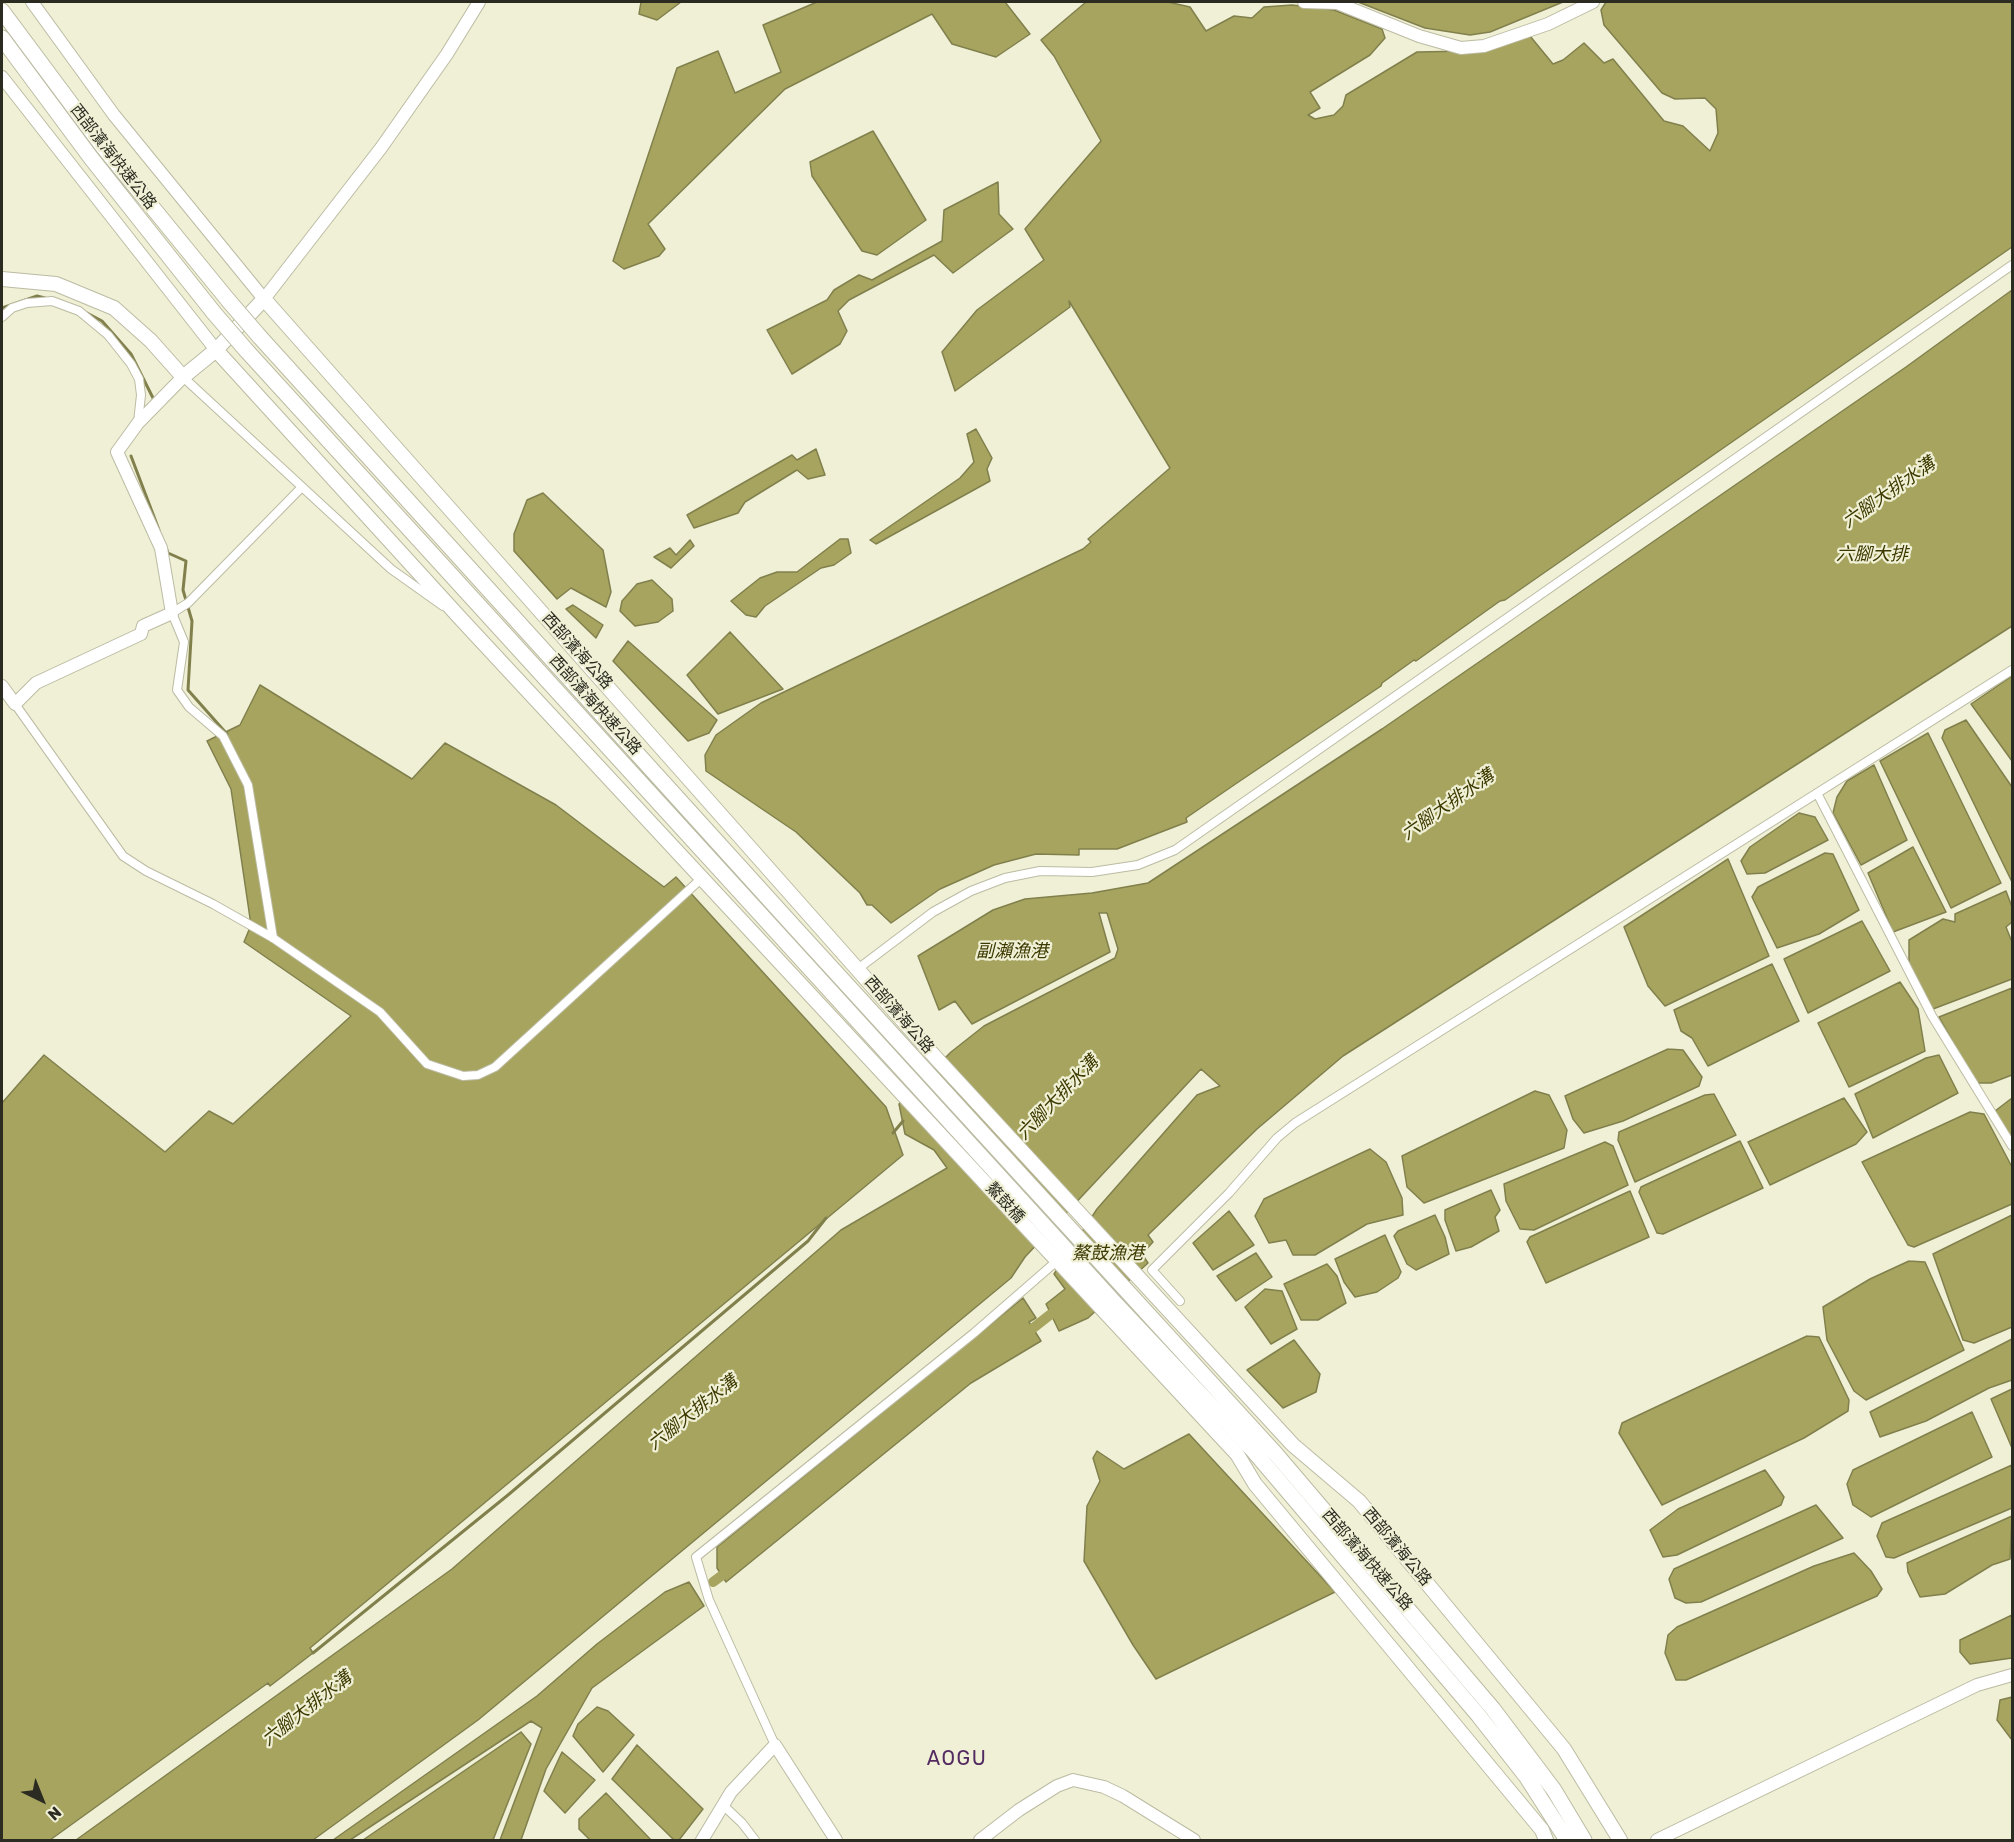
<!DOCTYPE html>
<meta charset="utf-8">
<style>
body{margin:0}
#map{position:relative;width:2014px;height:1842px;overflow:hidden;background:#f0f0d6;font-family:Rubik,sans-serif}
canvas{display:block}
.frame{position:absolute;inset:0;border:3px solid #2b2b22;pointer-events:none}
.north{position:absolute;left:12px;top:1770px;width:60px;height:60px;-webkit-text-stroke:4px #f0f0d6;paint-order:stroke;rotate:137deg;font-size:16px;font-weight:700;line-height:24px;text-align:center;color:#2b2b22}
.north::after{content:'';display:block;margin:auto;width:21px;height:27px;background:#2b2b22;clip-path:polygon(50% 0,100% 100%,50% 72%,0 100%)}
</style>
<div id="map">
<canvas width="2014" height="1842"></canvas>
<div class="frame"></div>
<div class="north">N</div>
</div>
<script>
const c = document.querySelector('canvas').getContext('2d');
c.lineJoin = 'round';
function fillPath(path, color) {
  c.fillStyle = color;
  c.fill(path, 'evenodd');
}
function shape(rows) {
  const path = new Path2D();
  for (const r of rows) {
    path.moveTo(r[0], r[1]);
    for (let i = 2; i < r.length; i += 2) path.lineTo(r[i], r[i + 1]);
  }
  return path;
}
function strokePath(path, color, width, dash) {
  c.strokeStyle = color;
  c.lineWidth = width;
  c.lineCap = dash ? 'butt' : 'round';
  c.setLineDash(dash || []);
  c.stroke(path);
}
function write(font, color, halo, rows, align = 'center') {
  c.font = font + ' Rubik,"Noto Sans TC",sans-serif';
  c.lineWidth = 4.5;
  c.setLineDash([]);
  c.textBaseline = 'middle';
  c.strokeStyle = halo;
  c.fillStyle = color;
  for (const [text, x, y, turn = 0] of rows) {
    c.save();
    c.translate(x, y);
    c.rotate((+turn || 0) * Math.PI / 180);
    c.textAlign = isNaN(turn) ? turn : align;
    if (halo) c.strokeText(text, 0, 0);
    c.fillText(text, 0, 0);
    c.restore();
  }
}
const water = shape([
 [641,2,681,2,657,20,639,14,641,2],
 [817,2,1005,2,1030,34,996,57,952,44,932,14,785,89,648,224,665,249,659,256,624,269,613,261,677,68,718,51,735,93,781,72,763,25,817,2],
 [1086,2,1168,2,1190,7,1206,31,1234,16,1252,18,1264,7,1292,5,1334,10,1382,29,1385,38,1370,55,1310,92,1320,108,1308,115,1315,119,1334,115,1343,106,1346,95,1417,52,1470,51,1530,36,1553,64,1563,60,1584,43,1604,63,1613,59,1664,121,1683,126,1710,151,1718,133,1716,109,1705,98,1675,99,1662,93,1604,25,1601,10,1606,2,2012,2,2012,247,1505,600,1500,601,1416,661,1414,660,1382,683,1381,686,1234,785,1186,818,1187,822,1117,849,1079,849,1079,855,1036,854,994,865,940,889,891,923,872,905,867,905,860,893,796,832,706,771,705,755,716,735,761,703,1083,549,1091,542,1088,539,1170,468,1069,301,1070,307,955,391,942,352,977,310,1044,260,1025,229,1101,141,1054,56,1041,40,1086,2],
 [1358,2,1563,2,1490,32,1470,35,1425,28,1358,2],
 [873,131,926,220,877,255,862,251,812,176,810,162,873,131],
 [998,182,999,214,1013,229,953,273,934,255,849,300,838,311,847,331,840,344,792,374,767,330,827,300,834,290,859,275,872,280,942,241,944,210,998,182],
 [2012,290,2012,626,1343,1056,1257,1129,1148,1235,1153,1242,1142,1254,1148,1263,1088,1318,1059,1331,1046,1304,1065,1289,1054,1274,1097,1209,1197,1095,1220,1086,1201,1069,1025,1257,1011,1278,478,1720,313,1840,76,1840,452,1569,841,1230,947,1168,934,1150,905,1134,899,1104,951,1052,984,1026,1115,958,1118,949,1107,913,1099,913,1110,952,972,1024,955,1001,939,1010,918,956,993,910,1025,899,1092,893,1148,883,1382,729,1906,367,2012,290],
 [976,429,992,458,987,469,990,481,876,544,870,540,960,478,974,462,967,434,976,429],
 [816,449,825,475,808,479,797,470,745,502,738,513,694,528,687,515,792,455,797,460,816,449],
 [543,493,603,550,611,592,606,607,571,588,557,599,514,551,514,534,527,500,543,493],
 [840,539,848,539,851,553,834,565,821,568,765,606,756,617,746,615,731,601,760,578,777,572,797,572,840,539],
 [690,540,694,546,671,568,654,557,670,548,676,555,690,540],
 [652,580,672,599,673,611,658,622,635,626,620,611,622,601,637,584,652,580],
 [573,605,603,625,596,638,566,609,573,605],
 [730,632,783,689,718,714,687,675,730,632],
 [628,641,717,720,709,733,688,741,613,661,628,641],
 [2012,676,2012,761,1971,704,2012,676],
 [260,685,412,779,445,743,556,805,664,887,676,877,886,1107,903,1155,310,1648,313,1653,270,1686,268,1683,50,1840,2,1840,2,1103,44,1055,165,1152,209,1111,233,1124,351,1016,244,942,251,925,231,789,207,741,240,725,260,685],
 [1966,720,2012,787,2012,882,1942,738,1945,730,1966,720],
 [1928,733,2001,883,1951,908,1880,761,1928,733],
 [1874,765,1907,840,1861,865,1833,813,1837,797,1847,781,1874,765],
 [1799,813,1815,817,1828,840,1765,873,1747,874,1741,861,1750,847,1799,813],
 [1913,847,1946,912,1893,932,1868,873,1913,847],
 [1825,853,1833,854,1859,910,1819,934,1777,948,1752,897,1758,887,1825,853],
 [1728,859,1769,956,1665,1006,1648,986,1624,927,1728,859],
 [2006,891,2012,907,2012,922,2006,927,2012,942,2012,979,1933,1009,1909,963,1909,940,1943,919,1955,922,1955,914,2006,891],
 [1862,921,1890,971,1808,1013,1784,959,1862,921],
 [1772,964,1799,1021,1708,1066,1692,1038,1681,1031,1674,1010,1772,964],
 [1900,982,1918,1009,1925,1051,1849,1087,1818,1023,1900,982],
 [2012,988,2012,1075,1991,1083,1976,1083,1939,1017,2012,988],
 [1668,1049,1683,1050,1702,1077,1699,1086,1623,1121,1584,1133,1573,1119,1565,1096,1668,1049],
 [1939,1055,1958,1093,1873,1138,1855,1094,1926,1058,1939,1055],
 [1535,1091,1549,1095,1567,1130,1564,1148,1424,1203,1407,1187,1402,1156,1535,1091],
 [1714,1094,1736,1135,1635,1182,1618,1140,1619,1132,1705,1095,1714,1094],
 [1844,1098,1867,1132,1856,1144,1770,1185,1748,1142,1844,1098],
 [2012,1098,2012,1141,1995,1111,2012,1098],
 [1970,1112,1984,1114,2012,1167,2012,1204,1914,1247,1908,1245,1862,1162,1970,1112],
 [1740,1141,1763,1188,1663,1234,1657,1233,1639,1192,1641,1187,1740,1141],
 [1605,1142,1613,1146,1628,1185,1534,1230,1520,1229,1506,1201,1504,1184,1605,1142],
 [1370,1149,1386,1162,1402,1198,1403,1215,1367,1224,1315,1255,1293,1255,1286,1240,1269,1243,1255,1216,1264,1199,1370,1149],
 [1491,1190,1500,1210,1495,1217,1499,1231,1471,1247,1456,1251,1445,1220,1445,1210,1491,1190],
 [1630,1191,1649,1237,1546,1283,1527,1242,1530,1237,1630,1191],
 [1229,1211,1254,1245,1213,1270,1193,1243,1229,1211],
 [1435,1215,1445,1237,1449,1254,1416,1270,1407,1264,1394,1236,1398,1231,1435,1215],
 [2012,1215,2012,1327,1974,1343,1963,1340,1933,1254,2012,1215],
 [1385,1235,1401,1272,1398,1278,1377,1292,1355,1297,1344,1282,1335,1259,1385,1235],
 [1256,1253,1272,1277,1236,1301,1217,1276,1256,1253],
 [1909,1261,1925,1262,1964,1350,1866,1400,1854,1391,1827,1340,1823,1307,1870,1279,1909,1261],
 [1327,1264,1337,1276,1346,1303,1318,1320,1301,1320,1284,1284,1327,1264],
 [1265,1289,1282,1291,1297,1329,1271,1344,1245,1307,1265,1289],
 [1023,1298,1036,1318,1029,1322,1041,1341,971,1383,726,1582,717,1568,717,1547,1023,1298],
 [1807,1336,1819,1337,1849,1400,1848,1411,1804,1438,1662,1505,1619,1433,1622,1423,1807,1336],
 [2012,1339,2012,1380,1989,1388,1926,1421,1880,1437,1870,1412,2012,1339],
 [1294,1340,1320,1374,1316,1392,1283,1408,1247,1370,1294,1340],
 [2012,1389,2012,1448,1991,1399,2012,1389],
 [1972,1412,1992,1457,1871,1517,1853,1505,1847,1484,1853,1470,1972,1412],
 [1189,1434,1335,1592,1156,1679,1133,1645,1084,1561,1087,1506,1100,1481,1093,1458,1097,1451,1124,1469,1189,1434],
 [2012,1465,2012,1508,1894,1558,1886,1557,1877,1536,1882,1523,2012,1465],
 [1765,1470,1784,1497,1781,1505,1677,1555,1663,1557,1650,1530,1678,1509,1765,1470],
 [1816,1505,1843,1538,1701,1602,1686,1603,1675,1598,1669,1579,1674,1569,1816,1505],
 [2012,1516,2010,1559,1992,1565,1945,1594,1920,1597,1908,1572,1907,1563,2012,1516],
 [1854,1553,1871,1571,1882,1589,1877,1596,1686,1680,1676,1680,1665,1653,1668,1635,1677,1627,1814,1566,1854,1553],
 [689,1582,704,1606,592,1688,546,1769,521,1840,500,1840,542,1728,531,1721,350,1840,333,1840,537,1696,597,1644,665,1592,689,1582],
 [2012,1615,2012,1658,1970,1664,1960,1652,1960,1640,2012,1615],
 [2012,1697,2012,1740,1997,1720,2000,1700,2012,1697],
 [597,1707,608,1711,634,1735,603,1772,573,1736,578,1724,597,1707],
 [521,1732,531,1744,493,1840,363,1840,521,1732],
 [637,1745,703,1809,679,1840,674,1840,612,1779,637,1745],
 [562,1752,595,1780,565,1813,544,1791,562,1752],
 [606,1793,651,1840,590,1840,579,1829,579,1819,606,1793]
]);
const stream = shape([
 [2,308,37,296,45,298],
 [85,312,102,321,131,354,153,398],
 [131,456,159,530],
 [167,550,168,553,186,561,183,590,192,621,188,690,227,734],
 [893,1133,903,1121],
 [313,1653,508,1495,808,1241,826,1218]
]);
const canal = shape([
 [1023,1336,1051,1314],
 [713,1582,732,1568]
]);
const street = shape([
 [2,317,12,308,27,303,52,301,79,311,108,335,131,364,139,379,141,395,138,422],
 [183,377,391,569,443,606],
 [15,704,123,856,146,871,213,904,273,938,380,1012,427,1064,463,1076,478,1075,495,1067,702,878],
 [1817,793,1932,1016,2012,1146],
 [273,938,248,785,223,736,189,707,177,690,184,642,172,613,188,603,301,488],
 [859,968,933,912,971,891,1005,878,1040,871,1092,872,1138,865,1175,850,2012,265],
 [1180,1301,1152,1270,1229,1193,1277,1138,1295,1123,2012,670],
 [775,1745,709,1600,696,1557,974,1333,1058,1260],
 [724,1806,742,1823,755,1840]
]);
const secondary = shape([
 [32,2,114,115,264,299,381,148,447,54,479,2],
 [1304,2,1337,3,1419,36,1461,48,1484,46,1548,24,1593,2],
 [2,77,216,350],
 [2,686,15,704,36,683,141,634,143,626,172,613,161,548,117,452,138,423,183,377],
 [702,1840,731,1792,775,1745,836,1840],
 [980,1840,1019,1810,1057,1786,1073,1780,1104,1787,1123,1796,1194,1840],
 [1657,1840,1977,1685,2012,1675]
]);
const primary = shape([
 [2,279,56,284,114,308,151,341,183,377,216,350,264,299,936,1058,1293,1445,1359,1501,1564,1749,1620,1840],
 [216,350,461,619,1237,1454,1255,1484,1542,1830,1546,1840]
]);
const highway = shape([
 [2,11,104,148,228,300],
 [2,38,91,158,214,313],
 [259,336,796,929,1275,1453,1493,1709,1554,1790,1584,1840],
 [246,350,1114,1302,1251,1448,1479,1716,1526,1776,1567,1840]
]);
const highwayBridge = shape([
 [228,300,259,336],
 [214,313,246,350]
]);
const streetNames = [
 ["西部濱海快速公路",113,157,52],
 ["西部濱海公路",577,651,48],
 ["西部濱海快速公路",595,705,48],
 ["西部濱海公路",899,1015,49],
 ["鰲鼓橋",1005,1203,47],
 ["西部濱海公路",1397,1547,50],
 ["西部濱海快速公路",1367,1560,49]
];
const waterNames = [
 ["六腳大排水溝",1889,493,-35],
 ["六腳大排",1872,555],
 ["六腳大排水溝",1448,805,-35],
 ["副瀨漁港",1012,952],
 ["六腳大排水溝",1058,1098,-46],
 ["鰲鼓漁港",1108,1254],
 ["六腳大排水溝",693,1413,-38],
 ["六腳大排水溝",307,1709,-38]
];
const quarterNames = [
 ["AOGU",957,1759]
];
fillPath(water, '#a6a45f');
strokePath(water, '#81804d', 1.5);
strokePath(stream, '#81804d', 3);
strokePath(canal, '#a6a45f', 10);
strokePath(street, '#bcbba3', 10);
strokePath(secondary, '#bcbba3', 14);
strokePath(primary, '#bcbba3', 16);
strokePath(highway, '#bcbba3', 17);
strokePath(street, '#fff', 8);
strokePath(secondary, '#fff', 12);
strokePath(primary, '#fff', 14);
strokePath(highway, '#fff', 15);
strokePath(highwayBridge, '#bcbba3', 17, []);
strokePath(highwayBridge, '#fff', 15);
write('16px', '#2b2b22', '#f0f0d6', streetNames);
write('italic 18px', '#3d3a01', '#f0f0d6', waterNames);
c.letterSpacing = '1.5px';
write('20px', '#532b61', '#f0f0d6', quarterNames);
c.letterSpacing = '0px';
</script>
